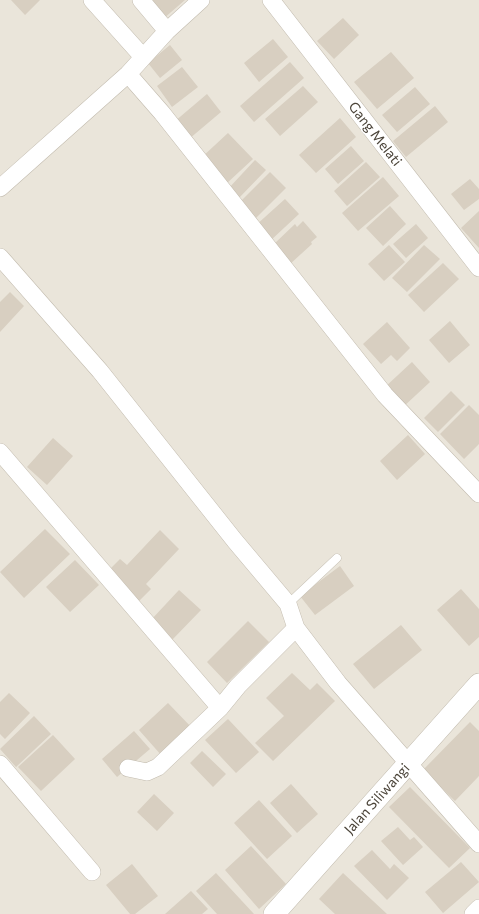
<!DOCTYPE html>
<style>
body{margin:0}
canvas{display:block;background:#f6f3ec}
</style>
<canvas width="479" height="914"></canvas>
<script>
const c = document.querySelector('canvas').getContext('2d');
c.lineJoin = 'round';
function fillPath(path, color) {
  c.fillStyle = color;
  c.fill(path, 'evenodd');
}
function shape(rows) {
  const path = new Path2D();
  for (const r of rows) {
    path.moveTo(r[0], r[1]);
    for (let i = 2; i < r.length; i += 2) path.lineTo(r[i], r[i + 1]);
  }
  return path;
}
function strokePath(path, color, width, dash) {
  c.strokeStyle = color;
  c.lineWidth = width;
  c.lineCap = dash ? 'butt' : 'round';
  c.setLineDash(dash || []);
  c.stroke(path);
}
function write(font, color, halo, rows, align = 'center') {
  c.font = font + ' Commissioner,sans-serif';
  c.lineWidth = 3;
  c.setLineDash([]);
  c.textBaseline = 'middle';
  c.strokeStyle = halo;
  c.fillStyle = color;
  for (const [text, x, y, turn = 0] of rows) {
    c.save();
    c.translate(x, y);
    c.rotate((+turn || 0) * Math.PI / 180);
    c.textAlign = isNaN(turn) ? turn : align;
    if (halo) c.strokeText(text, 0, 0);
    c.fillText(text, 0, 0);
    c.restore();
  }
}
const residential = shape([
 [0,0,479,0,479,914,0,914]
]);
const building = shape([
 [11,0,40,0,25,15],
 [145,0,185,0,163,19],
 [343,18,359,35,334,59,317,41],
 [273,39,288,57,259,82,244,63],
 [170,45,182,60,160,78,148,63],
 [391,52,414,78,377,109,354,82],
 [290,62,304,78,254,122,240,106],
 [182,67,198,87,172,107,157,86],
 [303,86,318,102,280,136,265,119],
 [415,87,430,104,397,132,382,115],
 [207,94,221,112,189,139,174,122],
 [435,106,448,122,406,157,393,141],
 [340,118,356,137,316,173,299,155],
 [228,133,253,159,226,184,201,158],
 [351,146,364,161,338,184,325,169],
 [255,160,266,170,238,199,228,189],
 [366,162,380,177,347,206,334,191],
 [270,172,286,188,254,220,238,204],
 [383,177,399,196,358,231,342,213],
 [470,179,479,189,479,199,464,210,451,194],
 [285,199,299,214,270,241,255,226],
 [390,206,406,224,383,246,366,228],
 [479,211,479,248,461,228],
 [303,221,317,237,311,242,312,244,290,264,273,245,295,224,297,227],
 [416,224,428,238,406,258,393,244],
 [389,245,405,262,384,281,368,264],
 [424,245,440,259,407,292,392,278],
 [443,263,459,279,424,312,408,295],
 [10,292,24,306,0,332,0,302],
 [450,321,470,345,449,363,429,340],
 [387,322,410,348,397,361,391,355,381,364,363,344],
 [412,362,430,382,402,408,384,388],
 [451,391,465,405,438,432,424,418],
 [469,405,479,415,479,444,464,459,440,434],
 [408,435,425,454,397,480,380,461],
 [53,438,73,456,47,485,27,467],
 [45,529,70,554,24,598,0,572],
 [160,530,179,549,146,584,151,589,137,603,106,573,120,559,127,565],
 [75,560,99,585,70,612,46,587],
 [340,566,354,586,315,615,300,596],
 [461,589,479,609,479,637,469,646,437,610],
 [179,590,201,610,172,640,151,620],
 [248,621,269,642,227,683,207,662],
 [401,625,422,650,374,689,353,664],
 [292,673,310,690,317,683,335,701,273,761,255,743,284,716,266,698],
 [9,693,30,713,5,739,0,734,0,702],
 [168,703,192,728,162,756,139,730],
 [34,716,51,734,16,767,0,749],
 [228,719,259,752,236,773,205,740],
 [470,722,479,731,479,776,455,801,423,770],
 [134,731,150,749,117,777,102,759],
 [53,735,75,759,41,791,18,767],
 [202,751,226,774,213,787,190,763],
 [291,784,318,814,297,833,270,803],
 [410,787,470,848,449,868,389,807],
 [154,794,174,813,157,831,137,812],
 [259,800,292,836,267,859,234,823],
 [398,827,410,840,414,837,423,847,403,865,381,841],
 [251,846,286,884,259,909,225,870],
 [372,850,390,869,394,864,409,878,387,900,354,866],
 [461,862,479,882,443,913,425,892],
 [132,864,158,896,135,914,130,914,106,885],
 [216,873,254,914,217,914,196,891],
 [343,873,387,914,335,914,319,899],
 [191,891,208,909,202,914,165,914]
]);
const service = shape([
 [288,604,337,558]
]);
const minor = shape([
 [92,0,143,57],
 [141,0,167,31],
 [271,0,479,268],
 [128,74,162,113,385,395,479,494],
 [0,188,128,74,167,31,201,0],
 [0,257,100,371,235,541,288,604,296,628,338,683,479,844],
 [0,452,220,708],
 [0,764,92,872],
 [128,768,147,772,158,767,220,708,238,686,296,628],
 [473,914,479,908]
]);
const tertiary = shape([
 [274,914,479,684]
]);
const streetNames = [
 ["Gang Melati",375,134,52],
 ["Jalan Siliwangi",377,799,-48]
];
fillPath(residential, '#eae5da');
fillPath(building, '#d8cfc1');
strokePath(service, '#c2bbae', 9);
strokePath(minor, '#c2bbae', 18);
strokePath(tertiary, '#c2bbae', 22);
strokePath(service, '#fff', 8);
strokePath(minor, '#fff', 17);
strokePath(tertiary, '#fff', 21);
write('14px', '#4b4439', '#fff', streetNames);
</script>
